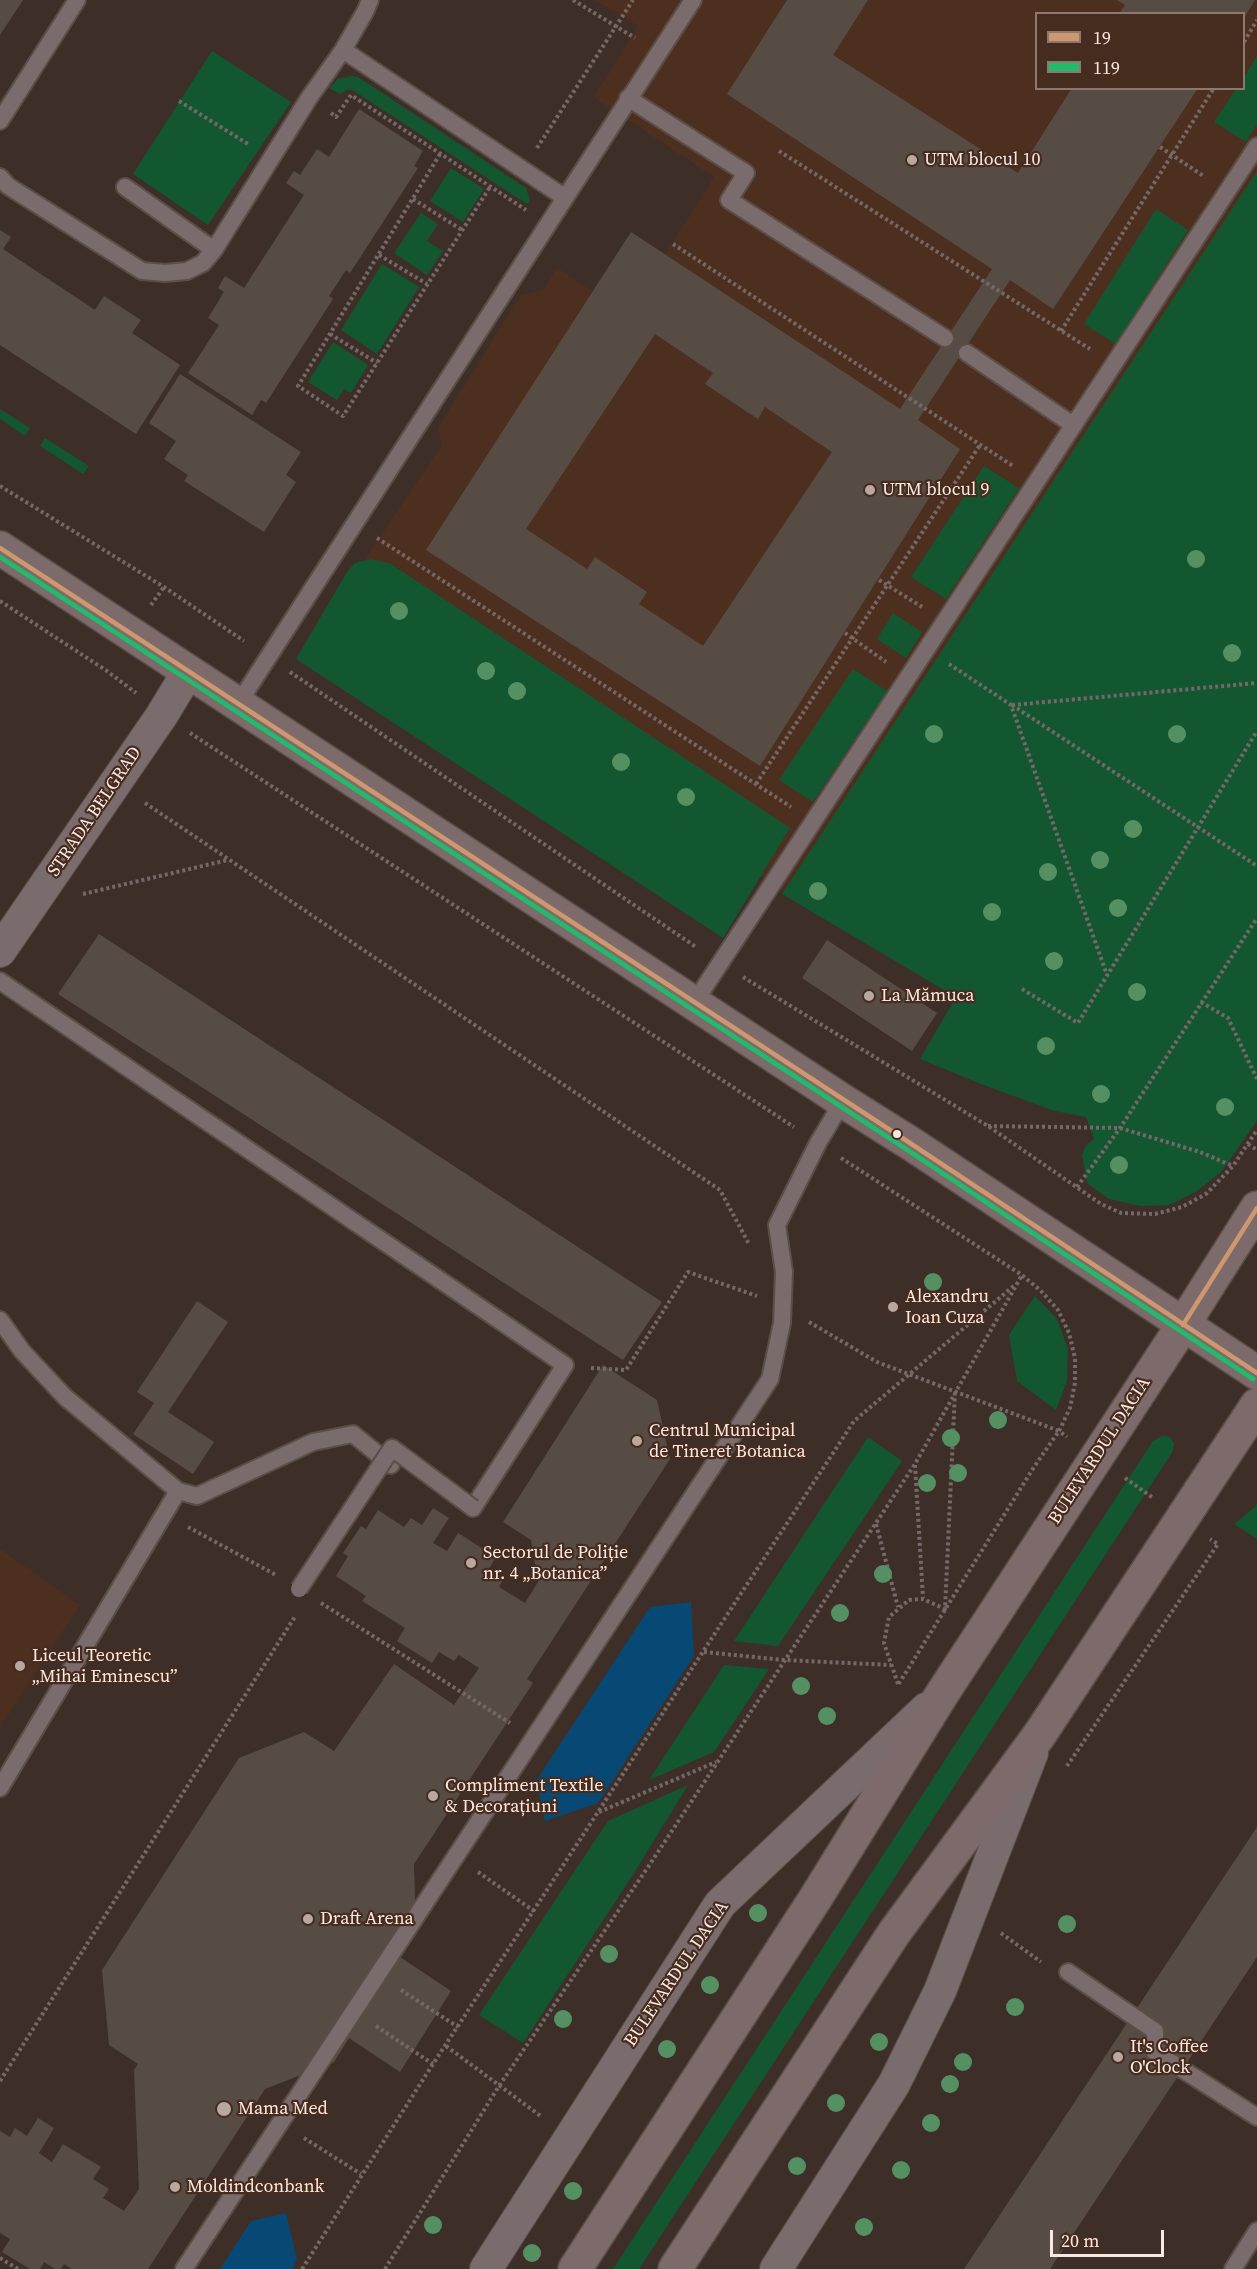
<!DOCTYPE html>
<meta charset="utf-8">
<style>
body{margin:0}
#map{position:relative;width:1257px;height:2269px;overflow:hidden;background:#3d2f28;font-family:"Source Serif 4",serif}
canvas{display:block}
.legend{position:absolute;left:1035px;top:12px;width:210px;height:78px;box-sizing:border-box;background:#462c1f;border:2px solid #8e786d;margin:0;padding:8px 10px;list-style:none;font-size:18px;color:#fbe9e1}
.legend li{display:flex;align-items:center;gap:12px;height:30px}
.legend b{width:30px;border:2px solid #8e786d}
.scale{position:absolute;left:1050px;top:2230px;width:114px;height:27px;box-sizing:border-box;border:3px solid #fbe9e1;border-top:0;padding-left:8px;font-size:18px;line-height:21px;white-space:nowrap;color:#fbe9e1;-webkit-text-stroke:4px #462c1f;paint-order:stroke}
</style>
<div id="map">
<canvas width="1257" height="2269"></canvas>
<ul class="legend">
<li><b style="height:8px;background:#cd976f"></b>19</li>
<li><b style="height:8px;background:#20bc6c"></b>119</li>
</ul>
<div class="scale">20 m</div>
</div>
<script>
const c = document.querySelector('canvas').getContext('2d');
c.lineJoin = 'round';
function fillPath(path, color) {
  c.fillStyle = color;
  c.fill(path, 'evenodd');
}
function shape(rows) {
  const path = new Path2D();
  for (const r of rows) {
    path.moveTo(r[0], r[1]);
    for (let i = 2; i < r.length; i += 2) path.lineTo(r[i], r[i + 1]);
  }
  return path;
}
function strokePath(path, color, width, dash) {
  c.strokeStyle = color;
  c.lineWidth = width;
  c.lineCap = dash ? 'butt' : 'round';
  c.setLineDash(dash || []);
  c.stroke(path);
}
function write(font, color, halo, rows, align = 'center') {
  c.font = font + ' "Source Serif 4",serif';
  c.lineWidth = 4.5;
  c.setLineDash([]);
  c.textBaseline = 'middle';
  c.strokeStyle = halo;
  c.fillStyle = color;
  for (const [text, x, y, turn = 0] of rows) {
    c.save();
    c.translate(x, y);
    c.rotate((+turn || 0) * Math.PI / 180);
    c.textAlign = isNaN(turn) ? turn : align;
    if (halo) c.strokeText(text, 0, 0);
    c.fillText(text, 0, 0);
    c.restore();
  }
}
const built = shape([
 [595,0,1257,0,1257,892,1127,1092,771,884,339,598,442,445,438,428,521,295,543,290,557,268,593,292,631,232,666,254,714,177,594,97,638,26],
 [1036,14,1244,14,1244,88,1036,88],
 [0,1549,80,1605,0,1727]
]);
const green = shape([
 [212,51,291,102,208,225,133,174],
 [1257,56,1257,124,1246,142,1214,122,1236,89,1244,88,1244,77],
 [351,76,358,77,526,188,530,200,527,204,354,91,349,89,340,94,329,88,338,79],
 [451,168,484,189,463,222,430,201],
 [1257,171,1257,1121,1221,1172,1197,1191,1169,1205,1140,1206,1109,1199,1087,1183,1082,1155,1086,1145,1094,1139,1086,1117,1055,1111,981,1084,920,1059,956,997,782,894],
 [1156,209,1188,230,1116,344,1084,324],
 [421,213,438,224,427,241,443,251,427,275,394,253],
 [382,264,419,287,377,354,341,330],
 [333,342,368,365,351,393,344,389,337,400,308,382],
 [0,409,30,428,25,436,0,419],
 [45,438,89,466,83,474,40,446],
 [984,466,1019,488,946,599,911,577],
 [371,559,391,564,790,828,723,938,296,659,347,572,355,563],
 [893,613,922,632,906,658,877,639],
 [853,669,887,691,813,802,779,780],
 [1035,1296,1057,1319,1068,1349,1067,1381,1056,1410,1017,1381,1009,1335],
 [1164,1435,1171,1438,1174,1444,1173,1451,639,2269,613,2269,1153,1441],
 [868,1437,902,1461,778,1646,734,1641],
 [1257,1505,1257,1539,1234,1524],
 [724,1665,769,1669,714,1752,649,1780],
 [688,1785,632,1876,523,2043,479,2015,608,1821]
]);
const water = shape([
 [691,1602,694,1656,598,1803,545,1821,536,1781,650,1607],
 [286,2213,297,2260,292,2269,220,2269,251,2221]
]);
const building = shape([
 [0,0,23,0,0,35],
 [787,0,868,0,833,55,1018,173,1072,88,1198,88,1053,309,1010,280,918,420,960,449,760,766,426,550,631,232,900,409,992,269,727,94],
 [655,334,713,373,705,384,758,419,765,407,832,452,703,646,639,604,647,592,595,557,587,569,526,529],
 [1117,0,1255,0,1244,18,1244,14,1119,14,1125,5],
 [359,109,423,151,414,166,418,168,350,273,346,270,329,296,333,299,266,403,261,400,252,415,188,373,219,325,208,318,224,292,218,288,225,276,244,288,304,195,286,183,294,171,300,175,317,149,329,157],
 [0,230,11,237,3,249,95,310,104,296,141,320,132,333,180,365,136,434,0,345],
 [180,374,301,452,286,475,296,482,264,532,184,481,188,475,164,459,176,441,149,423],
 [99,934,662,1302,623,1360,58,994],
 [827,940,937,1013,912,1051,802,978],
 [197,1301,228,1322,168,1412,214,1442,193,1474,133,1434,154,1403,137,1392],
 [603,1365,657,1400,670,1459,527,1679,533,1683,414,1864,416,1934,400,1957,451,1991,400,2072,349,2038,334,2062,265,2089,148,2269,72,2269,64,2264,61,2269,55,2269,44,2262,40,2269,30,2269,2,2252,10,2239,0,2233,0,2131,10,2137,15,2128,27,2136,38,2118,54,2128,39,2153,52,2162,63,2144,101,2167,93,2179,109,2189,103,2198,124,2211,139,2189,134,2070,138,2064,109,2045,102,1970,239,1758,304,1732,334,1751,394,1664,454,1705,479,1668,459,1655,454,1661,439,1652,432,1663,397,1641,405,1628,362,1601,366,1596,336,1576,348,1556,343,1553,361,1526,366,1529,378,1510,404,1527,411,1518,422,1525,433,1508,449,1518,433,1543,447,1551,458,1533,496,1557,489,1569,504,1578,499,1587,525,1603,538,1582,531,1540,503,1522],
 [1257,1827,1257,1957,1050,2269,964,2269]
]);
const path = shape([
 [573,0,635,38],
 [1244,42,1257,20],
 [179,101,248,144],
 [331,113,336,117,351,95,526,210],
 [1160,147,1205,177],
 [537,148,633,0],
 [779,151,1090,349],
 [440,154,298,386,343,416,490,187],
 [413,199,462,230],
 [673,244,1013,466],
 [379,255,427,284],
 [1061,331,1214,88],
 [330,334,377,363],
 [0,486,164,587,244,641],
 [377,538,791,807],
 [879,580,922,607],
 [0,601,107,671,136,693],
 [151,605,164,587],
 [845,633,886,662],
 [949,664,1011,705,1107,975],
 [290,672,696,947],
 [1012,705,1257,866],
 [1012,705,1257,683],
 [190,733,794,1127],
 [756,784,980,445],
 [145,803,720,1190,749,1244],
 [83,894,228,860],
 [743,977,988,1126,1101,1204,1121,1213,1155,1214,1182,1207,1206,1194,1233,1166,1257,1130],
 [1022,989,1078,1023,1257,731],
 [1201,1002,1228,1018,1257,1079],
 [988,1126,1120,1128,1200,1152,1233,1166],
 [1248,1144,1257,1150],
 [841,1158,1022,1275,1041,1291,1058,1310,1069,1333,1075,1358,1075,1383,1070,1408,1059,1431,1067,1437],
 [1077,1187,1120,1128,1257,918],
 [809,1322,877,1362,1059,1431,1034,1467,898,1685],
 [591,1368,626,1370,688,1272,757,1296],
 [915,1465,923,1598],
 [1125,1478,1153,1498],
 [876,1524,898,1607],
 [188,1527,276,1575],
 [321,1603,510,1723],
 [704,1652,784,1660,891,1665],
 [898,1684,884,1643,889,1617,909,1600,923,1599,945,1609,955,1392],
 [1067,1766,1218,1544,1210,1539],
 [599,1812,716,1762],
 [478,1872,534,1911],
 [1001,1933,1041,1962],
 [401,1990,458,2027],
 [376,2026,433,2064],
 [446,2046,542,2117],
 [0,2081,296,1615],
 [304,2138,361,2174],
 [0,2258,18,2269],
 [302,2269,433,2064,854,1421,1016,1284],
 [385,2269,499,2086,648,1867,915,1464,1022,1275]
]);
const service = shape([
 [343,50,564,197],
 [628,98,746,173,729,200,945,338],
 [0,121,77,0],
 [0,177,8,186,142,271,165,273,187,271,203,263,214,250,309,98,343,50,365,12,370,0],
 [125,187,214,250],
 [967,353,1073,425],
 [238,704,693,0],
 [0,981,565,1365,473,1508],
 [694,1003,1257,146],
 [0,1320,22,1351,65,1397,178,1491,197,1496,313,1442,353,1434,391,1465],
 [0,1788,178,1491],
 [1068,1972,1155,2031,1155,2052,1257,2117],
 [184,2269,770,1379,782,1323,784,1272,777,1225,818,1143,843,1101],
 [1233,2269,1257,2231]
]);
const minor = shape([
 [0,951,162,715,188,672],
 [486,2269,720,1904,926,1709],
 [776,2269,894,2084,940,1991,1032,1753]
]);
const primary = shape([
 [0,548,843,1101,913,1145,1257,1373],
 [575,2269,815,1899,942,1694,1183,1325,1257,1208],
 [675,2269,894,1933,1040,1734,1257,1405]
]);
const serviceBridge = shape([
 [299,1589,392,1448,473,1508]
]);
const bus1 = shape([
 [0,548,913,1145,1257,1373],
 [1183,1325,1257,1208]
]);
const bus2 = shape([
 [0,557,909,1151,1253,1379]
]);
const trees = [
 [1196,559],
 [399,611],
 [1232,653],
 [486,671],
 [517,691],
 [934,734],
 [1177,734],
 [621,762],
 [686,797],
 [1133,829],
 [1100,860],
 [1048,872],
 [818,891],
 [1118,908],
 [992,912],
 [1054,961],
 [1137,992],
 [1046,1046],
 [1101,1094],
 [1225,1107],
 [1119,1165],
 [933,1282],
 [998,1420],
 [951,1438],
 [958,1473],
 [927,1483],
 [883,1574],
 [840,1613],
 [801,1686],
 [827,1716],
 [758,1913],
 [1067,1924],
 [609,1954],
 [710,1985],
 [1015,2007],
 [563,2019],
 [879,2042],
 [667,2049],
 [963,2062],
 [950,2084],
 [836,2103],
 [931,2123],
 [797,2166],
 [901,2170],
 [573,2191],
 [433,2225],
 [864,2227],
 [532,2253]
];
const markers = [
 [912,160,6,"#b8a8a0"],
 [870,490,6,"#b8a8a0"],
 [869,996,6,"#b8a8a0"],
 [897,1134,5,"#fbe9e1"],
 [893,1307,6,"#b8a8a0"],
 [637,1441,6,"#b8a8a0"],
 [471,1563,6,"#b8a8a0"],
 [20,1666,6,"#b8a8a0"],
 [433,1796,6,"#b8a8a0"],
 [308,1919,6,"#b8a8a0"],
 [1118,2057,6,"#b8a8a0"],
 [224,2109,8,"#b8a8a0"],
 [175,2187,6,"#b8a8a0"]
];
const poiNames = [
 ["UTM blocul 10",924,160],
 ["UTM blocul 9",882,490],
 ["La Mămuca",881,996],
 ["Alexandru",905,1297],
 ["Ioan Cuza",905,1318],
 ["Centrul Municipal",649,1431],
 ["de Tineret Botanica",649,1452],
 ["Sectorul de Poliție",483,1553],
 ["nr. 4 „Botanica”",483,1574],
 ["Liceul Teoretic",32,1656],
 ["„Mihai Eminescu”",32,1677],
 ["Compliment Textile",445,1786],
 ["& Decorațiuni",445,1807],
 ["Draft Arena",320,1919],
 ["It's Coffee",1130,2047],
 ["O'Clock",1130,2068],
 ["Mama Med",238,2109],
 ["Moldindconbank",187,2187]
];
const streetNames = [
 ["STRADA BELGRAD",95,812,-56],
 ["BULEVARDUL DACIA",1100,1451,-57],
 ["BULEVARDUL DACIA",677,1974,-56]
];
fillPath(built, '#4d2f20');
fillPath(green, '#135731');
fillPath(water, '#074974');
fillPath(building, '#574c44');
strokePath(service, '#5a4e47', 20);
strokePath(minor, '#5a4e47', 34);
strokePath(primary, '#5a4e47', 36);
strokePath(path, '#756867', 4, [3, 3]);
strokePath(service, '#7a6b6d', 16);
strokePath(minor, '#7a6b6d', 32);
strokePath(primary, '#7d6a6a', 33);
strokePath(serviceBridge, '#5a4e47', 20, []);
strokePath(serviceBridge, '#7a6b6d', 16);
strokePath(bus1, '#cd976f', 4.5);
strokePath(bus2, '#20bc6c', 4.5);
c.fillStyle = '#549062';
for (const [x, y] of trees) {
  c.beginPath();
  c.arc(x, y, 9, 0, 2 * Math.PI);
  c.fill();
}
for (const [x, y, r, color] of markers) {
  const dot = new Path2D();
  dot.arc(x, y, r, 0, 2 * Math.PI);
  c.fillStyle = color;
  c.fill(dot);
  strokePath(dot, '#462c1f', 2);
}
write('18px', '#fbe9e1', '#462c1f', poiNames, 'left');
write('18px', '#fbe9e1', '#462c1f', streetNames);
</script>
